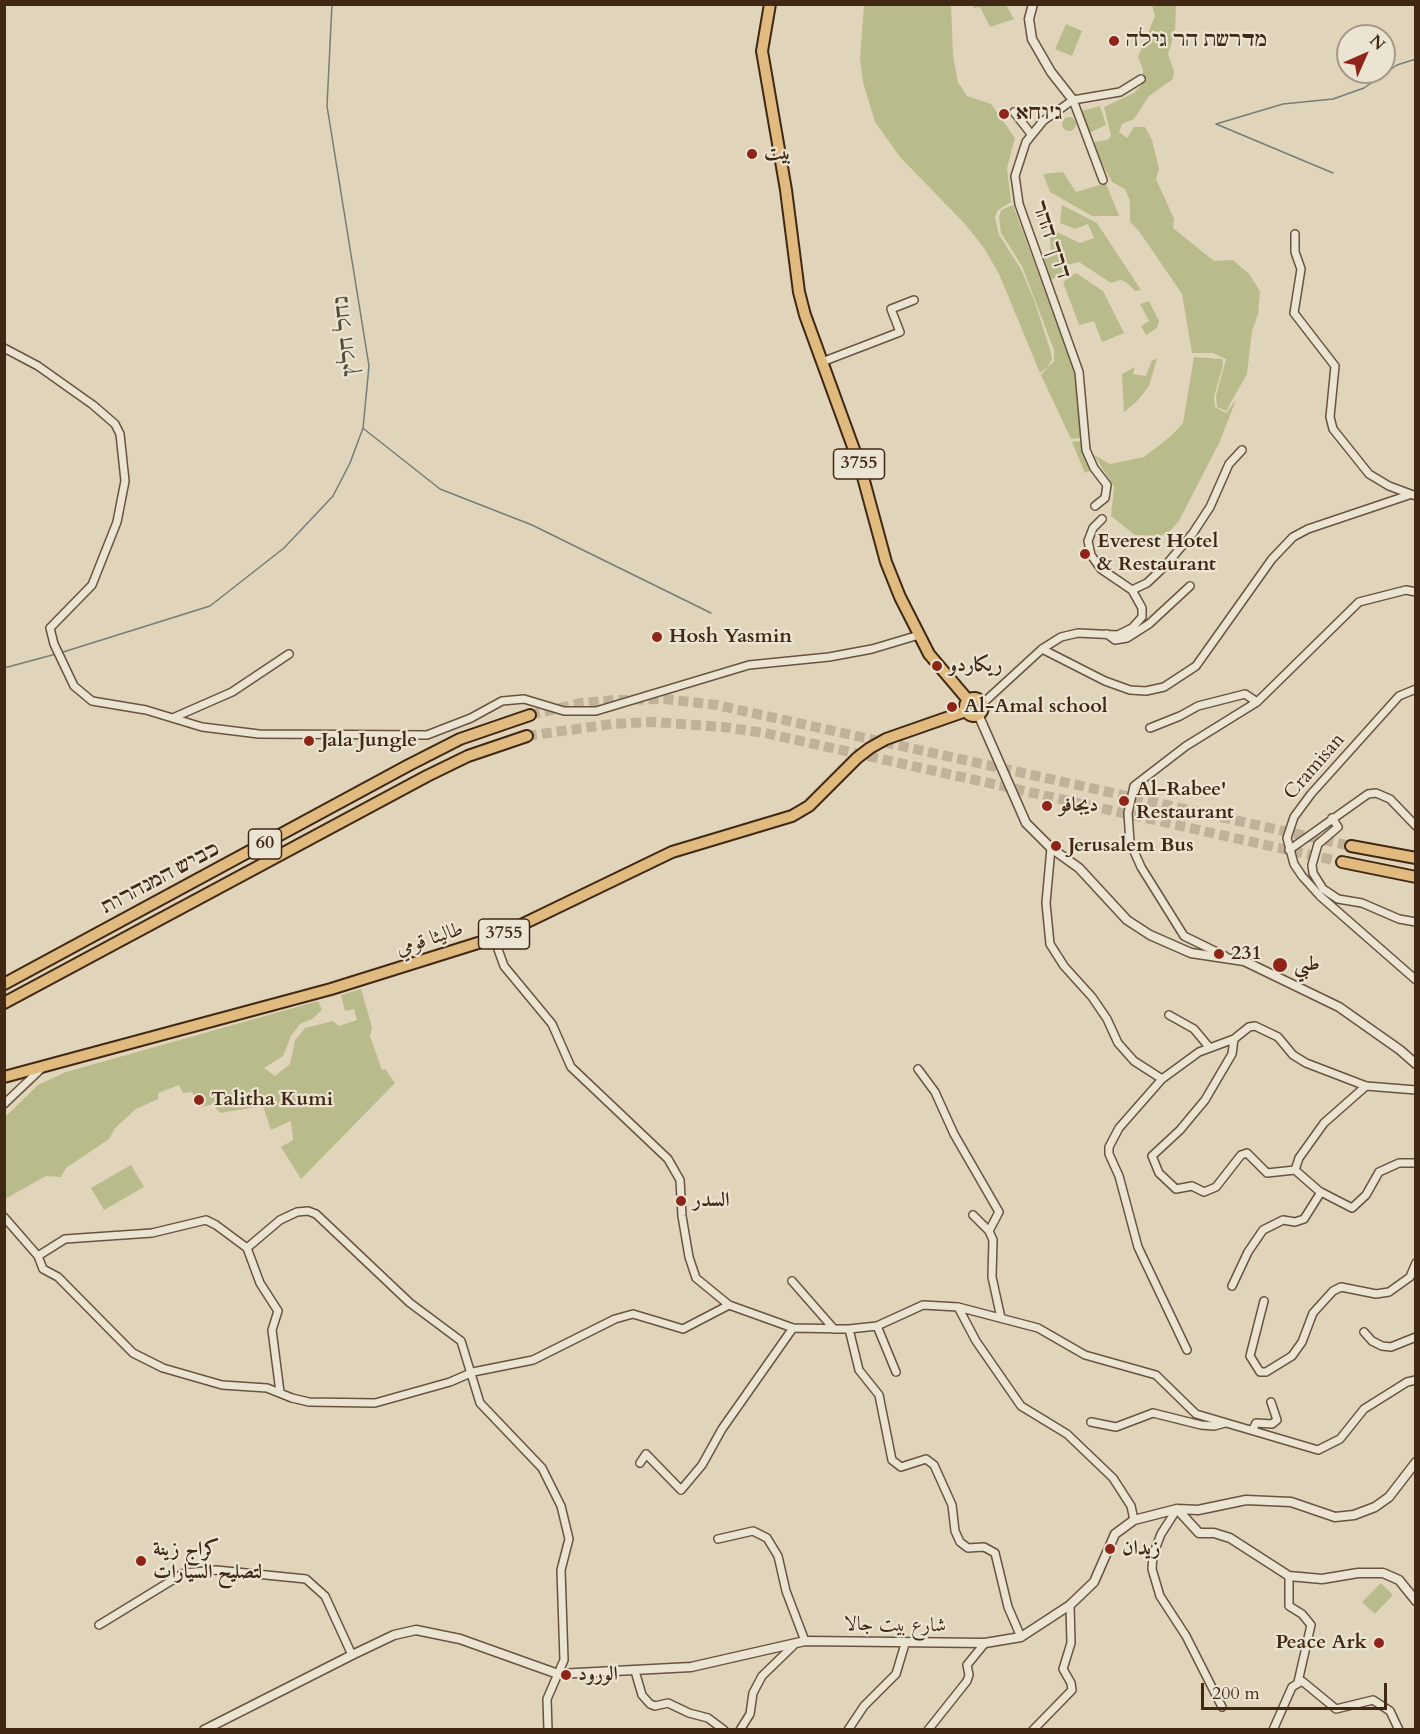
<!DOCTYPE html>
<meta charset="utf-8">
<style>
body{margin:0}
#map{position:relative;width:1420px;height:1734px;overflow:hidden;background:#e0d5bb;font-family:Cardo,serif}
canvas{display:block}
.frame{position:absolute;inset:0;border:6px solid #412814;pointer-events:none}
.north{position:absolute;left:1336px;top:24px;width:60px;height:60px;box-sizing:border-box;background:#ebe4d3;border:2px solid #a79987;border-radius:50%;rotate:45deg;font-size:16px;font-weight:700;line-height:24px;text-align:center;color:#412814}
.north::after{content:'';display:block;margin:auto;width:21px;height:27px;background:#8f2418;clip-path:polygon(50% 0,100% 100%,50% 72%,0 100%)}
.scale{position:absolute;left:1201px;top:1683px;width:186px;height:27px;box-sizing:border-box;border:3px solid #412814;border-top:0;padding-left:8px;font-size:18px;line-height:21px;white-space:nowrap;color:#412814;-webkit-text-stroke:4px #ebe4d3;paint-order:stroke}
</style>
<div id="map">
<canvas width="1420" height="1734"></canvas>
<div class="frame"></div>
<div class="north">N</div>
<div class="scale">200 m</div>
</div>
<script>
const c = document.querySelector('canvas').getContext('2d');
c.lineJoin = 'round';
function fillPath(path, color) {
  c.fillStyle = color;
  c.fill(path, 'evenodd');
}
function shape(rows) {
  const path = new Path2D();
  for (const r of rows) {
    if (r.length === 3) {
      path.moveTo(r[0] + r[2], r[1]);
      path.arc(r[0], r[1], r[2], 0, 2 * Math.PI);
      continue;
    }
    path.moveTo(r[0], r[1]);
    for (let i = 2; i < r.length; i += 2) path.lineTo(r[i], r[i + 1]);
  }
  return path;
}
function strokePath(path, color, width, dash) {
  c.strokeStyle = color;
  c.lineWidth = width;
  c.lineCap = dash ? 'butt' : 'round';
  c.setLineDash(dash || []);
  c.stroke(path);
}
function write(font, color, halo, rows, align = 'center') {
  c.font = font + ' Cardo,Amiri,"Frank Ruhl Libre",serif';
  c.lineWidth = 4.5;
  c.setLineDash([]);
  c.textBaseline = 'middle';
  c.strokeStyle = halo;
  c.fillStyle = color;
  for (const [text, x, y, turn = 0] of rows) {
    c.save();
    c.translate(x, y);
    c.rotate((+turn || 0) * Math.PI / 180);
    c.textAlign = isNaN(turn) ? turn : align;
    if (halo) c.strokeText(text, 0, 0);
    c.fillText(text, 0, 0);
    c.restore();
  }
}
const green = shape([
 [864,5,951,5,953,55,958,82,967,96,991,104,1015,138,1007,168,1011,202,998,210,995,217,999,235,1021,269,1034,300,1050,349,1052,359,1048,367,1040,373,999,274,984,248,965,224,900,157,875,122,863,82,860,58],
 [973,5,1006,5,1014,19,990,27,980,7,974,8],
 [1152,5,1176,5,1175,32,1168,54,1174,71,1173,79,1149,96,1134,119,1122,124,1119,132,1127,138,1134,127,1145,127,1152,140,1159,169,1156,179,1174,219,1173,228,1214,261,1233,260,1249,274,1260,291,1258,314,1252,331,1247,374,1226,411,1217,407,1216,396,1226,359,1213,353,1192,353,1182,294,1139,231,1130,222,1130,201,1125,189,1112,182,1096,152,1094,142,1108,140,1111,136,1104,107,1134,93,1143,83,1143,69,1138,57,1155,16],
 [1066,24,1082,31,1072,56,1055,49],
 [1100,106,1106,125,1089,133,1082,111],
 [1069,124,7],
 [1063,172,1076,192,1106,183,1119,216,1092,216,1050,192,1043,174],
 [1013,205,1072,365,1082,404,1082,438,1071,439,1041,375,1054,361,1054,350,1022,266,1001,233,999,218,1001,210],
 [1062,205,1097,223,1141,290,1135,291,1126,282,1120,280,1111,283,1079,262,1067,265,1062,273,1051,280,1043,254,1051,252,1050,238,1057,232,1080,243,1094,238,1088,224,1075,229,1060,223],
 [1076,273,1103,291,1124,333,1102,342,1094,321,1079,325,1063,282],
 [1149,301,1159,321,1157,328,1146,335,1141,326,1149,321,1140,304],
 [1194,357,1222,359,1223,365,1214,397,1215,407,1226,413,1236,400,1220,441,1179,521,1170,531,1160,536,1135,535,1111,516,1114,487,1094,455,1110,464,1144,457,1171,436,1183,423],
 [1157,359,1149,386,1138,400,1124,412,1122,374,1135,367,1133,374,1146,376,1152,360],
 [1082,441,1092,470,1085,473,1072,442],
 [361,989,372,1027,370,1036,382,1070,385,1069,395,1083,301,1179,281,1147,293,1140,291,1121,271,1130,263,1106,220,1113,213,1104,201,1107,192,1092,183,1093,179,1085,158,1093,158,1099,136,1109,115,1128,109,1139,66,1168,61,1177,46,1176,5,1199,5,1117,38,1085,66,1072,318,1001,322,1010,312,1019,300,1024,291,1036,283,1056,264,1068,275,1076,290,1064,295,1040,305,1028,333,1021,339,1026,357,1020,354,1009,345,1011,341,995],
 [131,1165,144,1187,104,1210,91,1188],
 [1381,1583,1393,1595,1375,1614,1362,1602]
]);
const stream = shape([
 [1333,173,1216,124,1283,104,1333,99,1364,88,1397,65,1416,59],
 [364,429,440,489,532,525,711,613],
 [60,653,210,606,284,548,333,496,350,463,363,428,369,366,327,106,332,4],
 [4,668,56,654]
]);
const trunkTunnel = shape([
 [530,715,581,703,614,700,664,699,717,705,1351,846],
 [527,736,612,724,653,722,723,727,765,733,1342,862]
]);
const minor = shape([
 [1073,100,1103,180],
 [1014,112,1031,134],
 [1295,234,1295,252,1301,269,1294,313,1335,366,1330,417,1333,429,1369,474,1389,486,1416,496],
 [4,348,38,366,93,405,115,424,120,434,125,481,117,522,92,585,50,628,54,644,74,686,92,701,146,710,202,727,259,734,427,735,471,718,502,701,524,699,564,711,596,711,749,665,829,657,872,649,919,635],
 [822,362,900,332,891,309,914,300],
 [1095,506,1105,498,1107,485,1094,468,1086,450,1079,372,1019,204,1015,176,1026,142,1043,121,1073,100,1120,92,1141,79],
 [1132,590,1147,583,1165,566,1193,533,1210,507,1229,464,1242,450],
 [1107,634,1115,640,1127,638,1149,624,1190,586],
 [1042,649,1105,681,1130,690,1146,691,1164,687,1196,666,1272,559,1293,537,1308,529,1409,495],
 [1416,689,1399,696,1311,794,1294,817,1287,838,1294,864,1302,876,1320,896,1416,980],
 [982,704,1042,649,1061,637,1078,633,1118,635,1132,628,1142,617,1142,608,1132,590,1101,569,1091,555,1088,541,1093,528,1102,519],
 [175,717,232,692,289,654],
 [1150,728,1180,716,1198,706,1245,694,1257,702],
 [1332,818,1338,827,1318,844,1312,865,1313,873,1323,889,1338,899,1362,903,1399,919,1416,922],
 [1051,848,1046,903,1050,944,1064,966,1092,997,1107,1019,1118,1043,1134,1061,1162,1079],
 [1289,850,1368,794,1376,793,1390,799,1416,826],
 [494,938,504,966,552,1024,571,1067,668,1159,680,1180,682,1216,689,1257,696,1278,729,1305,793,1328,849,1329,877,1326,923,1305,958,1307,1038,1328,1085,1355,1156,1375,1196,1414,1318,1450,1340,1439,1364,1409,1407,1382,1416,1380],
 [1225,956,1184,936,1141,867,1130,842,1128,813,1134,786,1186,746,1257,702,1359,602,1406,590,1416,592],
 [1169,1015,1194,1029,1209,1047],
 [1234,1039,1232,1054,1205,1100,1180,1130,1152,1156,1159,1173,1176,1189,1192,1186,1204,1192,1216,1187,1241,1155,1247,1153,1267,1173,1295,1170,1319,1191,1352,1208,1366,1195,1379,1172,1399,1163,1416,1163],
 [918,1069,935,1092,954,1134,999,1212,989,1231],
 [4,1104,44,1066],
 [1295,1170,1299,1158,1324,1123,1366,1086],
 [973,1215,989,1231,993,1240,992,1277,1001,1318],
 [4,1217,38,1256,43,1269,58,1277,133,1353,163,1368,222,1385,267,1388,292,1398,309,1402,375,1403,450,1382,473,1372,533,1360,615,1319,633,1314,683,1329,729,1305],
 [247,1248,280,1220,297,1212,308,1211,316,1214,410,1303,461,1341,480,1403,542,1468,561,1506,569,1539,561,1570,564,1660,547,1699,548,1730],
 [38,1256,65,1239,152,1233,206,1220,216,1225,247,1248,260,1283,278,1311,272,1330,280,1392],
 [792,1281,834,1329],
 [1232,1286,1248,1252,1263,1230,1283,1220,1295,1222,1304,1219,1321,1192],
 [1264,1301,1250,1356,1260,1372,1266,1372,1292,1356,1302,1342,1313,1313,1333,1291,1341,1287,1376,1294,1389,1292,1410,1277,1416,1263],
 [958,1307,976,1341,1021,1406,1067,1434,1113,1478,1131,1506,1134,1520],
 [877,1326,896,1372],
 [849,1329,859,1370,879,1395,892,1460,901,1467,926,1459,934,1465,952,1505,955,1531,960,1542,968,1548,984,1547,995,1553,1008,1607,1021,1637],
 [1364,1332,1372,1341,1382,1346,1391,1347,1416,1337],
 [1187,1350,1138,1247,1119,1176,1109,1154,1109,1147,1119,1128,1162,1079,1199,1052,1234,1039,1249,1027,1255,1026,1278,1037,1293,1055,1306,1063,1366,1086,1416,1090],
 [1091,1422,1116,1427,1153,1413,1201,1425,1214,1426,1225,1423],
 [1253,1429,1256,1423,1272,1424,1277,1420,1271,1402],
 [640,1463,646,1454,681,1490,702,1465,722,1429,793,1328],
 [1177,1509,1161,1534,1153,1555,1152,1569,1160,1596,1186,1636,1222,1707],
 [718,1539,753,1531,767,1538,778,1556,786,1591,805,1641],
 [1289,1576,1289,1606,1302,1614,1311,1625,1298,1682],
 [99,1625,184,1573,216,1570,306,1579,325,1596,352,1655],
 [635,1671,642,1695,650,1704,655,1706,668,1703,689,1713,708,1718,724,1730],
 [740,1730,750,1714,753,1693,762,1676,793,1646],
 [848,1730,864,1706,896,1674,905,1644],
 [928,1730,967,1681,969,1675,967,1665,985,1643],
 [1033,1730,1072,1690,1071,1683,1063,1669,1071,1643,1070,1605],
 [1273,1730,1292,1687,1302,1681,1336,1709,1373,1700,1390,1711,1399,1730]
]);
const tertiary = shape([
 [1033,4,1029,19,1032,39,1051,72,1073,100],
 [978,714,1026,823,1051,848,1079,868,1127,920,1150,935,1191,953,1244,961,1339,1007,1400,1050,1416,1064],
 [1177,1509,1199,1533,1214,1533,1230,1538,1289,1576,1322,1579,1358,1573,1383,1573,1399,1580,1416,1601],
 [204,1730,352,1655,394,1635,416,1630,460,1639,558,1674,691,1667,805,1641,985,1643,1021,1637,1070,1605,1094,1582,1115,1534,1134,1520,1177,1509,1198,1510,1246,1500,1291,1502,1335,1517,1354,1515,1375,1507,1389,1497,1416,1462]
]);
const primary = shape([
 [770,4,762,51,786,190,799,292,805,315,860,466,886,562,900,597,929,654,968,700],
 [974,707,9],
 [4,1077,331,989,494,938,672,852,792,816,809,806,857,758,870,748,886,739,966,711]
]);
const trunk = shape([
 [1351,846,1416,858],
 [1342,862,1416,877],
 [4,984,409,765,460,739,530,715],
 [4,1003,427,776,468,756,527,736]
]);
const markers = [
 [1114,41,6,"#8f2418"],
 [1004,114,6,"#8f2418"],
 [752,154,6,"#8f2418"],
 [1085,554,6,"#8f2418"],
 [657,637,6,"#8f2418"],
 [937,666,6,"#8f2418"],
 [952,707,6,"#8f2418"],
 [309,741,6,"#8f2418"],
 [1124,801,6,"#8f2418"],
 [1047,806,6,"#8f2418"],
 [1056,846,6,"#8f2418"],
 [1219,954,6,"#8f2418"],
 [1280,965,8,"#8f2418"],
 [199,1100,6,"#8f2418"],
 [681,1201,6,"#8f2418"],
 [1110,1549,6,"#8f2418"],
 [141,1561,6,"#8f2418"],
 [1379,1643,6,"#8f2418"],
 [566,1675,6,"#8f2418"]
];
const shields = [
 [859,464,51],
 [265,844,33],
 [504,934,51]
];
const shieldNames = [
 ["3755",859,464],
 ["60",265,844],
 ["3755",504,934]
];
const poiNames = [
 ["מדרשת הר גילה",1126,41],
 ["ג'וחא",1016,114],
 ["بيت",764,154],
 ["Everest Hotel",1097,542],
 ["& Restaurant",1097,565],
 ["Hosh Yasmin",669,637],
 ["ريكاردو",949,666],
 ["Al-Amal school",964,707],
 ["Jala Jungle",321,741],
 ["Al-Rabee'",1136,790],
 ["Restaurant",1136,813],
 ["ديجافو",1059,806],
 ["Jerusalem Bus",1068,846],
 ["231",1231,954],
 ["طبي",1294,965],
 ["Talitha Kumi",211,1100],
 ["السدر",693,1201],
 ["زيدان",1122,1549],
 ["كراج زينة",153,1550],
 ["لتصليح السيارات",153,1573],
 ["Peace Ark",1367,1643,"right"],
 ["الورود",578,1675]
];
const streetNames = [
 ["דרך ההר",1050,240,71],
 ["Cramisan",1315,767,-49],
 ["כביש המנהרות",161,879,-28],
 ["طاليثا قومي",430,940,-18],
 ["شارع بيت جالا",895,1626,1]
];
const waterNames = [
 ["נחל חלץ",347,336,-97]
];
fillPath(green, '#babb8b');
strokePath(stream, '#757d77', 1.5);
strokePath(trunkTunnel, '#c0b29a', 10, [10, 5]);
strokePath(minor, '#69533e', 10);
strokePath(tertiary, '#69533e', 11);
strokePath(primary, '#412814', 14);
strokePath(trunk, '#412814', 14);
strokePath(minor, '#ebe4d3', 7);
strokePath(tertiary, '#ebe4d3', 8);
strokePath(primary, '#e0ba7e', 10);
strokePath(trunk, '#e0ba7e', 10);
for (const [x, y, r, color] of markers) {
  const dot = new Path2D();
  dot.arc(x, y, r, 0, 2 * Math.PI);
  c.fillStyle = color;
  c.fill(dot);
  strokePath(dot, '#ebe4d3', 2);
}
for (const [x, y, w] of shields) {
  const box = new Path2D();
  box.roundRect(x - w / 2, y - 15, w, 30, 4.5);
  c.fillStyle = '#ebe4d3';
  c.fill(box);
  strokePath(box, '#412814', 1.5);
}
write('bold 18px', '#412814', null, shieldNames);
write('bold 20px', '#412814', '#ebe4d3', poiNames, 'left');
write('20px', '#412814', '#ebe4d3', streetNames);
write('italic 21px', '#564c3d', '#ebe4d3', waterNames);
</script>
